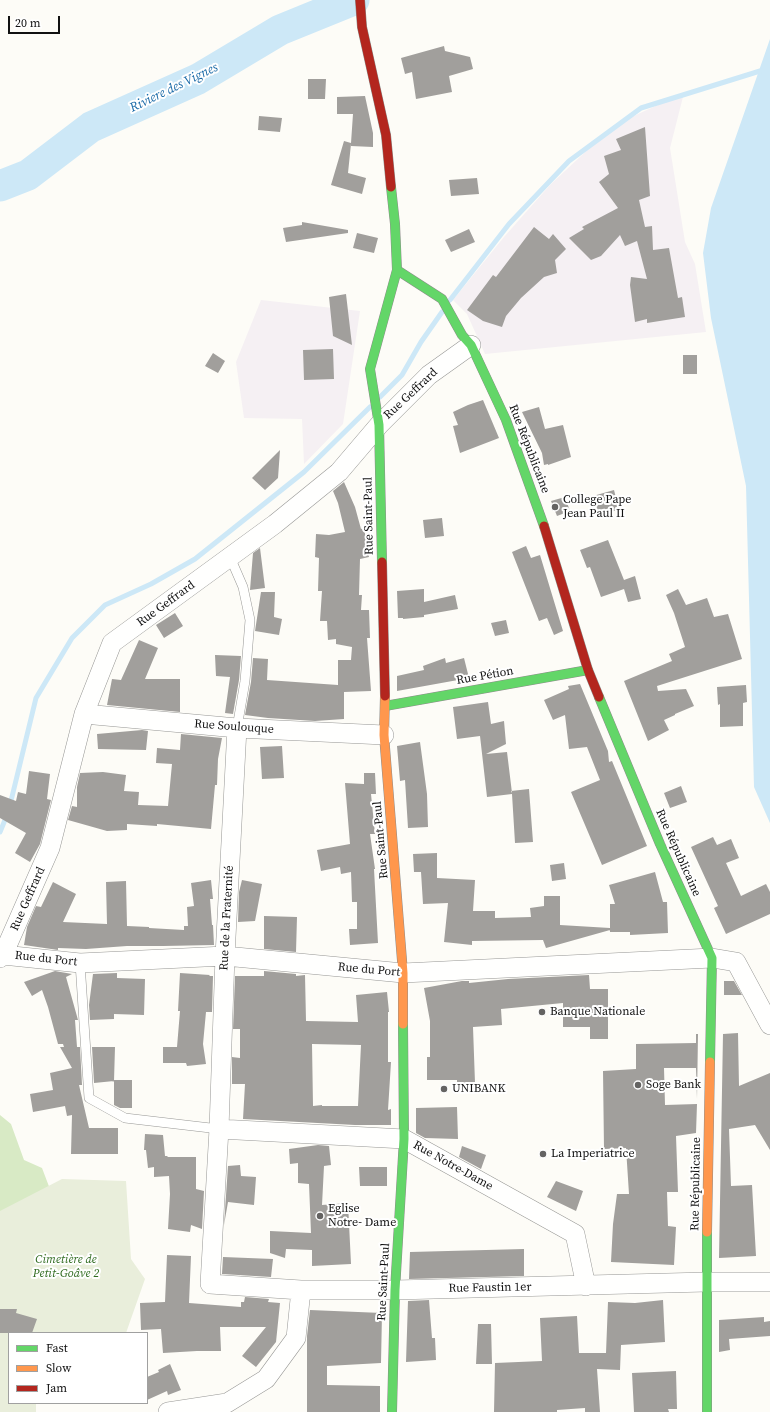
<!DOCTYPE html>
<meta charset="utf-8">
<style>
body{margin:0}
#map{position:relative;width:770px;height:1412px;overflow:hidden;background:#fdfcf7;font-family:"Source Serif 4",serif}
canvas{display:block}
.legend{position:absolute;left:8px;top:1332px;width:140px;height:72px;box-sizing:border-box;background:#fff;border:1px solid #a0a0a0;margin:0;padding:5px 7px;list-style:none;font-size:12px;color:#111}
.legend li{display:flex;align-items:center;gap:8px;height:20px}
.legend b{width:20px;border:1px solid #a0a0a0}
.scale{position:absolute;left:8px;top:16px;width:52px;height:18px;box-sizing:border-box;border:2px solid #111;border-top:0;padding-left:5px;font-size:12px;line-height:14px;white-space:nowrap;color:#111;-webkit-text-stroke:3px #fff;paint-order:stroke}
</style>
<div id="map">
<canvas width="770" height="1412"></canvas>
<ul class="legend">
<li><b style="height:5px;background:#63d668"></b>Fast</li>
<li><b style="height:5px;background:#ff974d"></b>Slow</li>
<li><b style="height:5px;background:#b3261e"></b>Jam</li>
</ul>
<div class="scale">20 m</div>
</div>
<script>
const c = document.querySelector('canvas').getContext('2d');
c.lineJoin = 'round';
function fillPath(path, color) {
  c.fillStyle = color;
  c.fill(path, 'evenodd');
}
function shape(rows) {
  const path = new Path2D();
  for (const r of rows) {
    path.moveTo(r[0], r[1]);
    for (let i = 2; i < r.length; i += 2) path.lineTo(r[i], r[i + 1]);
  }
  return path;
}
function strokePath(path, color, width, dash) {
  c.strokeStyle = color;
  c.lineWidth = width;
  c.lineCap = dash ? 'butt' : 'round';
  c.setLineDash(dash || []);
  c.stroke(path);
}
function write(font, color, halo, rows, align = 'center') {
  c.font = font + ' "Source Serif 4",serif';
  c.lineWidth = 4;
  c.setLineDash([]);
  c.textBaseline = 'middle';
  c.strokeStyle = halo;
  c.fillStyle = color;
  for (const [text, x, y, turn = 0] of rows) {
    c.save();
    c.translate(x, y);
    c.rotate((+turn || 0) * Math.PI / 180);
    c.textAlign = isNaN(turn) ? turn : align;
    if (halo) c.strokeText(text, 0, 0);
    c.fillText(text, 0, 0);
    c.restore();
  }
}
const industrial = shape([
 [684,93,670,148,685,242,695,264,706,332,485,354,467,314,453,300,504,237,550,185,614,125],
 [261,300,360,311,343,424,304,464,302,419,244,418,236,362]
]);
const forest = shape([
 [0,1115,11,1124,24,1160,42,1168,53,1197,0,1231]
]);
const cemetery = shape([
 [62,1179,126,1181,131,1259,145,1279,126,1333,9,1333,9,1403,36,1403,36,1412,0,1412,0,1211]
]);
const water = shape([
 [770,39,770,823,754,787,746,486,711,318,703,253,711,208]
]);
const stream = shape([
 [450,300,509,224,569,161,641,108,760,71],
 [380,397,402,375,421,342,442,312],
 [10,805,36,698,72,638,105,605,151,584,195,559,304,472,370,407],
 [0,832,7,815]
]);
const river = shape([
 [0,186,28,175,91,127,198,79,280,30,354,0]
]);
const building = shape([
 [444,46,445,51,470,57,473,69,449,76,452,92,416,99,412,72,405,74,401,58],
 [308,79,326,79,325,99,308,99],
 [365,96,373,133,373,147,351,146,351,144,348,173,366,178,362,194,331,185,344,141,351,143,353,114,337,114,337,97],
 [259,116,282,118,280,132,258,130],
 [645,127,650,196,639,200,645,227,652,226,653,250,669,248,678,298,682,297,685,317,647,323,647,319,635,322,630,285,631,277,647,279,637,241,625,246,620,235,601,256,591,260,569,238,584,229,582,227,618,208,599,182,609,174,604,156,621,150,616,139],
 [477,178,479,194,451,196,449,180],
 [302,222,348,230,348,233,286,242,283,228,302,225],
 [534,227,549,239,553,234,566,249,555,260,557,273,544,277,521,298,506,316,502,327,483,321,467,310,493,275,496,277],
 [469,229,475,242,451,252,445,240],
 [357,233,378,238,374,253,353,248],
 [346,294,352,345,333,336,329,297],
 [333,349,334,379,304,380,303,350],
 [213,353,225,361,218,373,205,366],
 [683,355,697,355,697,374,683,374],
 [483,400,499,438,460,453,453,426,458,425,453,412,468,405],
 [539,407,545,429,563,425,571,457,548,465,548,464,544,465,542,453,522,412],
 [280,450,278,478,265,490,252,478],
 [344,482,355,507,361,529,364,528,369,557,360,559,359,595,362,595,361,610,369,610,370,638,367,638,371,691,344,692,344,719,315,721,268,718,245,715,251,682,253,658,268,659,267,680,338,685,338,660,351,660,352,647,336,644,336,639,328,640,327,621,320,621,322,591,318,591,319,558,315,557,316,534,329,535,345,532,338,503,333,491],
 [614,490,619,510,599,514,593,496],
 [565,497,570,511,557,516,551,501],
 [442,518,444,536,425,538,423,520],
 [608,540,624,580,635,576,641,599,628,602,624,589,601,597,590,567,587,568,580,550],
 [526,546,531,558,540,555,563,631,554,635,547,618,539,621,512,552],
 [260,548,265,588,250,590,253,553],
 [424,589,424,602,455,595,458,609,424,615,424,617,403,619,403,618,398,618,397,591],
 [678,589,686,605,707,598,714,617,728,614,742,659,657,686,658,691,686,689,694,706,675,714,675,715,664,720,669,730,648,741,624,681,672,661,669,654,685,647,674,613,666,595],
 [261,592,275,592,274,617,282,619,279,635,255,631],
 [175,613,183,626,164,638,156,625],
 [506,620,509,633,495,636,491,623],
 [139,640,158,648,145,679,180,679,180,712,107,705,112,679,121,680],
 [215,655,241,656,239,680,233,714,225,713,230,677,216,676],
 [445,658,446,663,464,658,469,678,397,691,397,676,424,670,423,666],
 [580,684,608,751,609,762,612,761,647,846,602,865,571,792,600,780,587,747,569,749,565,715,553,720,544,700,569,689,568,686],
 [746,685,747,702,743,703,743,726,720,727,720,704,718,705,717,687],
 [488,702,491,724,504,721,506,744,486,754,507,752,512,793,511,791,529,789,533,842,515,843,512,794,487,797,480,736,457,739,453,707],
 [142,730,148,731,146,750,98,749,97,734],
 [181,734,222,738,218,759,217,785,215,785,211,829,157,824,157,826,127,824,127,830,107,831,68,820,72,806,77,807,77,787,80,773,103,772,126,775,124,791,139,792,138,805,168,806,172,764,156,763,157,748,180,750],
 [420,742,427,794,428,827,408,828,405,780,400,781,397,746],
 [282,746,284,778,262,779,260,747],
 [29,771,50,774,47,799,51,800,40,844,30,862,15,853,26,833,0,818,0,795,16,801,18,792,26,794],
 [364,773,375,773,376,794,371,794,375,834,370,834,375,869,374,869,378,943,350,945,349,929,357,929,357,902,352,902,351,872,341,874,340,867,321,871,317,850,350,844,345,783,364,784],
 [681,786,687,802,670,808,664,793],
 [713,837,717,845,731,839,739,858,726,863,741,896,766,884,770,892,770,914,726,934,714,908,718,906,691,847],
 [437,853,437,878,475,880,473,911,495,911,495,918,531,917,530,908,544,906,544,896,560,896,560,925,610,928,610,930,546,948,543,940,472,941,472,945,444,942,448,903,423,904,421,872,414,872,413,854],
 [564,863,566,879,552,881,550,865],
 [655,872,663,902,667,902,668,933,630,935,630,932,610,932,610,904,615,904,609,885],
 [211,880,213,899,210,899,212,925,213,925,214,945,163,946,127,946,86,949,58,948,58,950,24,945,27,927,36,906,41,907,53,882,76,894,63,922,107,924,106,882,126,881,127,926,149,927,149,928,184,930,184,926,188,926,187,907,194,906,191,883],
 [242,880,262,884,255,921,238,922,239,892],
 [264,916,297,917,296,952,264,949],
 [55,971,72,974,66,977,78,1020,75,1020,77,1047,80,1047,82,1085,79,1085,89,1128,118,1128,118,1154,71,1154,72,1115,67,1116,65,1106,33,1112,30,1094,53,1090,50,1073,72,1068,60,1047,64,1047,63,1044,58,1044,48,1007,42,990,32,996,24,982],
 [264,971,296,974,296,976,305,975,306,1021,358,1022,356,995,387,992,389,1012,388,1012,388,1062,391,1062,388,1110,391,1109,391,1125,355,1125,243,1119,245,1084,232,1084,232,1057,240,1058,240,1029,233,1029,235,976,264,976],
 [312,1044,361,1045,358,1106,322,1106,322,1105,313,1106],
 [117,973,117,978,145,979,144,1015,114,1014,114,1019,90,1020,89,1005,93,974],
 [180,973,210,975,209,976,213,976,212,1012,206,1012,203,1044,206,1064,187,1066,186,1063,163,1063,163,1047,177,1047,180,1011,178,1011],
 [589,975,590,989,608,989,608,1039,590,1039,590,1027,563,1027,563,1003,501,1009,502,1025,473,1027,475,1083,457,1084,457,1080,427,1080,427,1057,430,1057,430,1021,424,988,462,981,469,981,469,983,508,979],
 [724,981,734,981,742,995,724,995],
 [738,1033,739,1086,770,1073,770,1150,755,1125,729,1129,731,1186,752,1185,756,1256,719,1258,723,1034],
 [696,1034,698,1034,697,1099,696,1068,664,1068,665,1105,697,1104,696,1133,676,1136,678,1192,667,1192,668,1226,676,1227,674,1265,611,1262,613,1224,617,1194,629,1194,626,1148,604,1149,603,1071,636,1069,636,1044,696,1043],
 [92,1047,115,1047,114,1081,94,1083],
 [114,1080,132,1080,132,1108,120,1108,114,1105],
 [457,1107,458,1139,425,1138,416,1133,416,1108],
 [145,1134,163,1135,165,1156,167,1156,168,1157,196,1157,196,1189,204,1191,202,1229,191,1225,190,1232,168,1229,170,1194,169,1176,154,1177,154,1167,148,1168,146,1150,144,1150],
 [318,1145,329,1146,331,1165,324,1166,322,1205,348,1203,351,1264,312,1266,312,1250,286,1249,285,1258,270,1253,270,1231,311,1233,309,1184,298,1183,298,1163,290,1164,289,1149],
 [462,1146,486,1155,481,1169,459,1157],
 [240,1165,241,1176,256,1177,254,1205,228,1202,224,1225,228,1166],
 [359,1167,387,1167,387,1186,360,1186],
 [556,1181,583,1191,576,1211,547,1197],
 [524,1249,524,1276,409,1279,410,1252],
 [167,1255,191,1256,189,1303,241,1307,241,1302,244,1302,245,1297,269,1299,268,1302,280,1303,276,1342,256,1367,242,1356,266,1327,220,1327,221,1351,197,1351,163,1353,161,1329,141,1330,140,1303,165,1302],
 [223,1257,273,1259,271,1277,222,1274],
 [429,1300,432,1338,435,1338,436,1360,406,1362,408,1301],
 [663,1300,665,1342,621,1345,620,1370,597,1369,600,1412,585,1412,585,1408,557,1410,557,1412,494,1412,495,1363,542,1361,540,1318,577,1316,579,1353,606,1353,608,1302,635,1303],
 [0,1309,17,1309,16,1313,37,1319,32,1333,0,1333],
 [310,1310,382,1313,381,1363,327,1366,327,1385,380,1386,380,1412,307,1412,307,1336],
 [764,1317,764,1322,770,1321,770,1336,729,1339,730,1350,719,1352,719,1320],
 [478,1324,491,1324,492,1364,476,1364],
 [170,1364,181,1390,168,1395,167,1391,147,1400,147,1377,159,1372,158,1370],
 [676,1371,677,1409,668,1409,669,1412,634,1412,632,1373]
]);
const lane = shape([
 [230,557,243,587,250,620,245,681,237,728],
 [80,963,89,1098,125,1118,219,1129]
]);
const street = shape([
 [84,714,237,728,384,735],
 [237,728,225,956,219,1129,210,1284,301,1290,395,1290,706,1282,770,1282],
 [3,955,80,963,225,956,403,973,712,958,736,962,770,1025],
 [0,958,3,955,50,848,84,714,112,643,275,524,339,472,379,425,429,375,471,345],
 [219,1129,404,1139,575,1234,586,1286],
 [168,1412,227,1403,266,1379,296,1338,301,1290]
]);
const fast = shape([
 [391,187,395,224,397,270,442,299,462,335,471,345,506,420,544,526],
 [382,562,379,425,370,369,397,270],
 [599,697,660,844,712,958,710,1062],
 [385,706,588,670],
 [707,1232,707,1412],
 [392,1412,395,1290,404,1139,403,1024]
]);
const slow = shape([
 [385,696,384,735,403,973,403,1024],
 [707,1232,710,1062]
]);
const jam = shape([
 [360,0,362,27,386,135,391,187],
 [544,526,588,670,599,697],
 [382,562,385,696]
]);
const markers = [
 [555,507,4,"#646362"],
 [542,1012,4,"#646362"],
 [638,1085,4,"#646362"],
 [444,1089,4,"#646362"],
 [543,1154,4,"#646362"],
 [320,1216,4,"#646362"]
];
const streetNames = [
 ["Rue Geffrard",411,394,-43],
 ["Rue Républicaine",529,449,69],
 ["Rue Saint-Paul",369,516,-91],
 ["Rue Geffrard",166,604,-36],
 ["Rue Pétion",485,676,-10],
 ["Rue Soulouque",234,727,4],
 ["Rue Saint-Paul",381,840,-95],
 ["Rue Républicaine",678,853,66],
 ["Rue Geffrard",28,899,-66],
 ["Rue de la Fraternité",227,918,-87],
 ["Rue du Port",46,959,6],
 ["Rue du Port",369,970,5],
 ["Rue Notre-Dame",453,1166,29],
 ["Rue Républicaine",696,1184,-89],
 ["Rue Saint-Paul",384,1282,-87],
 ["Rue Faustin 1er",490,1288,-1]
];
const poiNames = [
 ["College Pape",563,500],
 ["Jean Paul II",563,514],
 ["Banque Nationale",550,1012],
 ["Soge Bank",646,1085],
 ["UNIBANK",452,1089],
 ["La Imperiatrice",551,1154],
 ["Eglise",328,1209],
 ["Notre- Dame",328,1223]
];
const parkNames = [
 ["Cimetière de",66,1260],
 ["Petit-Goâve 2",66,1274]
];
const waterNames = [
 ["Riviere des Vignes",174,88,-26]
];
fillPath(industrial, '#f5f0f3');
fillPath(forest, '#d8eac5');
fillPath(cemetery, '#e9eedb');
fillPath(water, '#cde8f7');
strokePath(stream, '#cde8f7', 5);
strokePath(river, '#cde8f7', 31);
fillPath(building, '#a19f9c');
strokePath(lane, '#979795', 10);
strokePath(street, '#979795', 20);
strokePath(fast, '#8e8d8b', 10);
strokePath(slow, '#8e8d8b', 10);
strokePath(jam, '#8e8d8b', 10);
strokePath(lane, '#fffffe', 9);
strokePath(street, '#fffffe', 19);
strokePath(fast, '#63d668', 9);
strokePath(slow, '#ff974d', 9);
strokePath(jam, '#b3261e', 9);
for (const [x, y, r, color] of markers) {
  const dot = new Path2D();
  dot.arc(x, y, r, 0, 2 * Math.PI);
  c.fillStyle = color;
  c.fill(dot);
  strokePath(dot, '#fff', 1.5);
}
write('12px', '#111', '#fff', streetNames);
write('12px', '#111', '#fff', poiNames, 'left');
write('italic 12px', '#2f6b1f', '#fff', parkNames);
write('italic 13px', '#1768a6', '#fff', waterNames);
</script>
